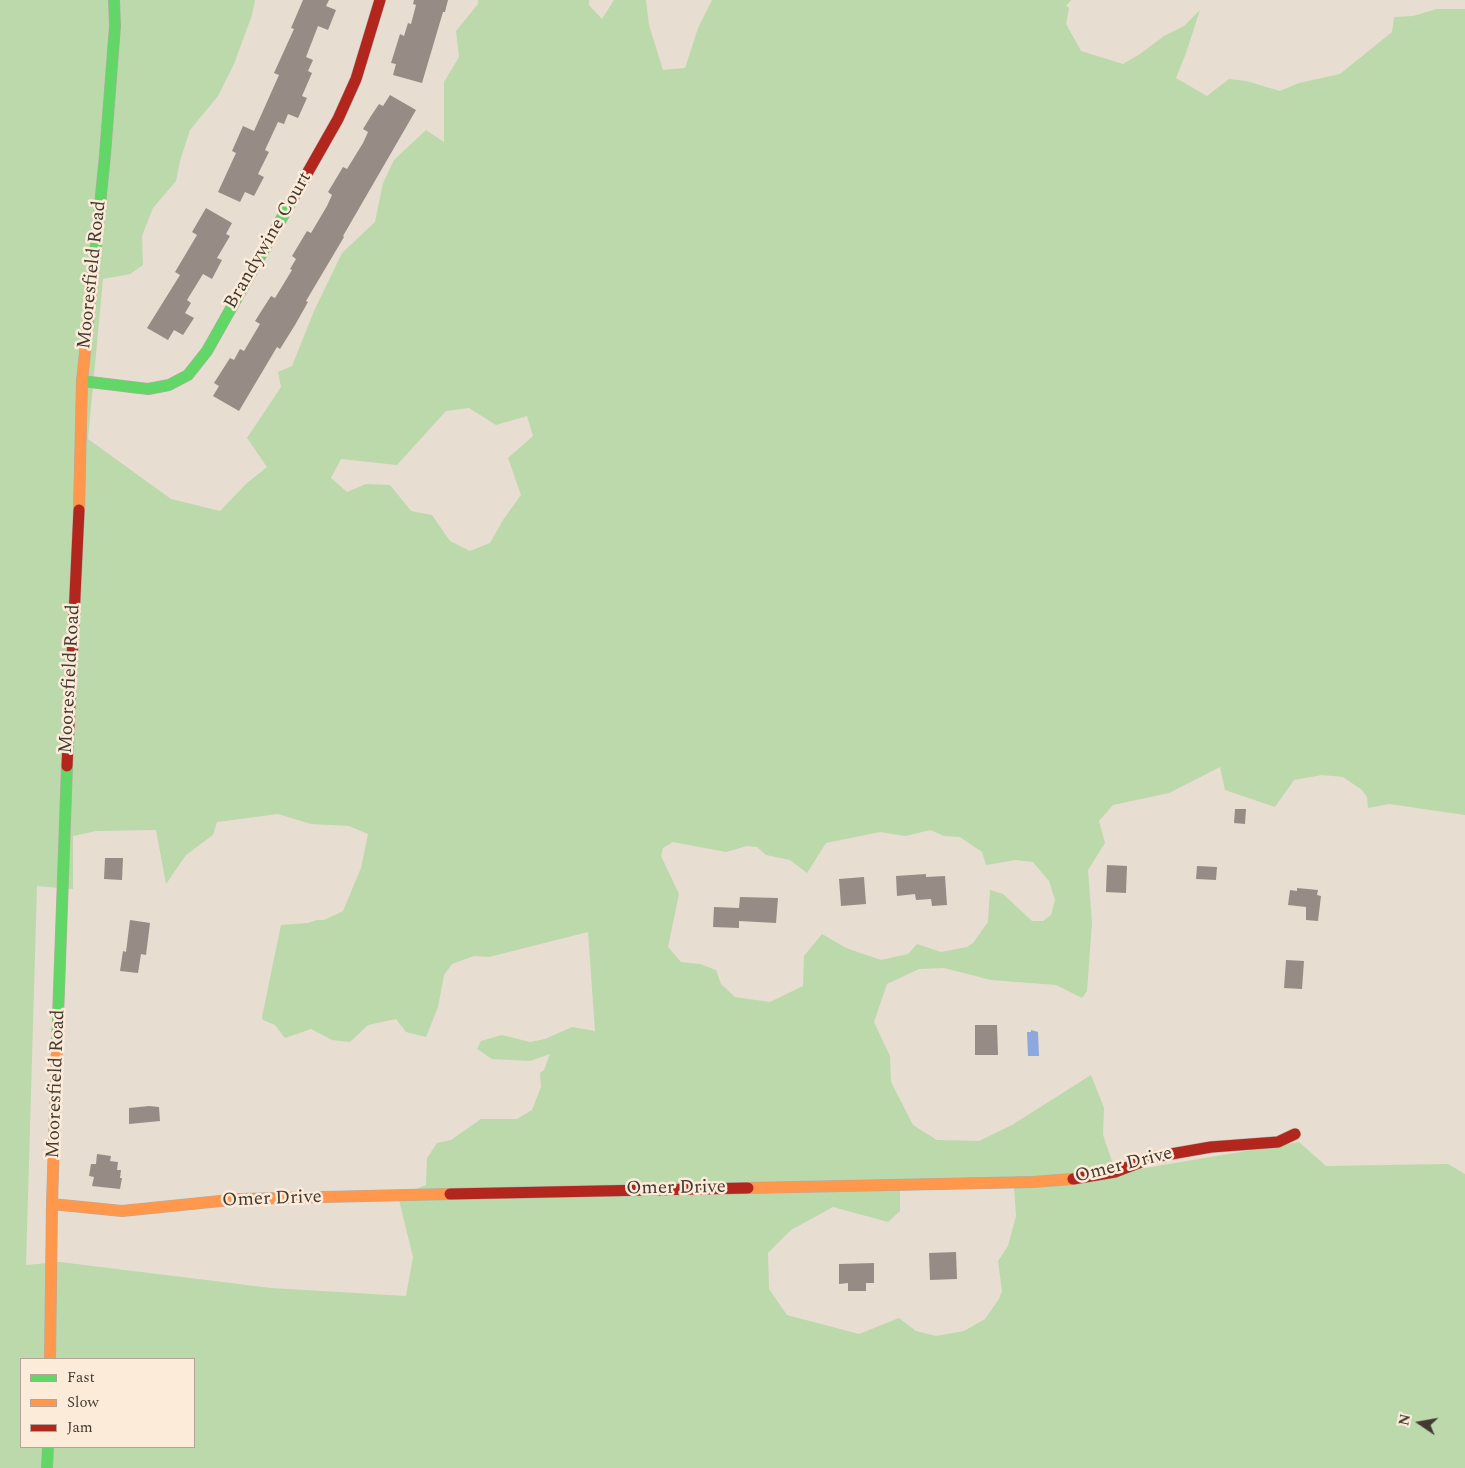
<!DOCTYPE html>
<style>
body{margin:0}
#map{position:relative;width:1465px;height:1468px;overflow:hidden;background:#e8ddd1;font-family:Spectral,serif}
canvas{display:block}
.legend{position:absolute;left:20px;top:1358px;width:175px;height:90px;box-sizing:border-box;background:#fcebd9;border:1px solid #b2a496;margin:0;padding:6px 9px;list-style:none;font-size:15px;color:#423a31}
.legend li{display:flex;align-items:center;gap:10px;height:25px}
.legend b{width:25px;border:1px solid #b2a496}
.north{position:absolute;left:1395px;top:1398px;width:50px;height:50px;-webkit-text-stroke:4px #fcebd9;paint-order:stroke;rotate:282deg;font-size:14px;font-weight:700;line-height:20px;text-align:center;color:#423a31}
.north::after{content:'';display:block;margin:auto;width:18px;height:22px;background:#423a31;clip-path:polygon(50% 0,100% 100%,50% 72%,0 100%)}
</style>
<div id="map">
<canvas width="1465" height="1468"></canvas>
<ul class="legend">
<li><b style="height:6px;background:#63d668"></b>Fast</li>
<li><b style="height:6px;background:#ff974d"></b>Slow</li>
<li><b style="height:6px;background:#b3261e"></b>Jam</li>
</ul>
<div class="north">N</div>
</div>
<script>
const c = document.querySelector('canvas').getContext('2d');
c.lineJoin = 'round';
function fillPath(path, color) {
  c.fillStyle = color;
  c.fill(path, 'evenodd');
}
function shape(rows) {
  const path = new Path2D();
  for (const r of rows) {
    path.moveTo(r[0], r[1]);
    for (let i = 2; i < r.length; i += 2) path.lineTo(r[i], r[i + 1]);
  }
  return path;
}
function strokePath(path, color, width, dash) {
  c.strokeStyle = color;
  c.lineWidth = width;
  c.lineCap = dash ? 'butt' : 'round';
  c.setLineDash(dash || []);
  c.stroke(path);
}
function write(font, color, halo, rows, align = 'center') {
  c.font = font + ' Spectral,serif';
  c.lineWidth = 5;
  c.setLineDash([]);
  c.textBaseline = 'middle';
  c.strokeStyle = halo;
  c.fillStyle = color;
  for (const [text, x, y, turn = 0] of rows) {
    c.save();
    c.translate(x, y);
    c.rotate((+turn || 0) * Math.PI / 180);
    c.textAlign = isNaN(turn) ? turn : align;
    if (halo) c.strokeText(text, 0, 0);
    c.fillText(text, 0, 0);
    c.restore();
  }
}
const green = shape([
 [0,0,255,0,252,15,234,64,218,96,190,130,180,161,176,181,153,208,142,236,143,265,130,274,103,279,88,439,171,499,220,511,247,483,267,467,247,438,281,387,278,372,292,366,314,311,342,253,375,222,383,183,394,160,426,130,444,142,444,82,459,57,456,31,478,4,478,0,589,0,589,5,602,19,614,0,646,0,649,25,663,70,685,68,698,28,712,0,1071,0,1066,6,1069,8,1066,24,1081,51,1123,64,1140,54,1164,36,1184,26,1200,10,1186,53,1176,78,1207,96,1229,79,1246,81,1280,91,1299,83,1340,74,1392,32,1394,17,1413,16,1437,9,1465,9,1465,815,1389,804,1368,808,1367,797,1362,790,1343,777,1322,775,1294,780,1275,807,1225,790,1220,767,1169,793,1113,805,1099,821,1105,843,1088,870,1092,923,1087,991,1082,998,1056,985,991,980,944,968,919,969,887,984,874,1022,890,1056,891,1082,913,1125,937,1140,979,1141,1012,1125,1091,1075,1104,1108,1103,1135,1116,1173,1299,1142,1326,1166,1448,1164,1465,1174,1465,1468,0,1468],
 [469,408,496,425,527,416,533,436,508,458,521,495,503,520,490,543,470,551,450,541,432,515,411,511,390,485,366,484,347,492,331,478,341,459,397,465,446,411],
 [278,814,311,824,349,826,368,834,361,868,343,911,324,920,317,920,308,923,281,925,262,1017,263,1020,275,1025,285,1038,311,1029,332,1040,350,1042,368,1025,396,1019,406,1032,426,1037,438,1007,444,975,452,964,474,956,489,957,588,932,595,1031,572,1027,545,1039,530,1042,502,1035,481,1041,477,1049,492,1059,530,1061,550,1054,544,1070,540,1073,541,1087,532,1110,517,1119,481,1119,451,1140,437,1143,427,1158,426,1185,398,1196,413,1257,406,1296,271,1288,60,1262,26,1265,37,886,73,889,73,836,96,831,156,830,166,884,186,855,213,835,217,822],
 [930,830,944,836,960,837,982,852,986,865,1016,860,1033,862,1049,881,1055,900,1051,915,1043,921,1032,921,1003,894,990,890,988,922,973,943,967,947,941,952,917,944,908,954,881,960,846,948,822,934,804,956,803,986,770,1002,735,997,721,984,716,970,700,964,681,962,668,947,679,894,661,856,663,848,673,842,726,852,747,846,757,847,766,855,790,860,807,873,826,843,880,832,906,836],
 [900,1185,1014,1187,1016,1216,1008,1246,998,1261,1002,1291,999,1299,985,1319,964,1331,936,1336,916,1331,899,1318,859,1334,787,1315,769,1289,768,1253,791,1230,833,1207,888,1222,900,1211],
 [21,1359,194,1359,194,1447,21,1447]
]);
const water = shape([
 [1031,1030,1038,1032,1039,1056,1028,1056,1027,1032,1031,1032]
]);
const building = shape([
 [303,0,329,0,326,6,336,10,328,30,318,26,306,57,313,60,308,71,312,73,302,96,307,98,298,118,288,114,284,124,278,122,265,150,269,152,258,174,264,177,254,196,245,192,240,202,218,192,236,153,232,151,243,126,254,131,279,75,274,73,294,29,291,28],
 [414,0,448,0,445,12,443,12,422,83,393,75,396,64,391,63,400,34,404,36,408,23,411,24,416,5,413,4],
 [390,95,416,110,343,236,344,237,306,301,308,302,295,325,280,349,277,347,239,411,213,396,219,386,214,383,230,358,234,360,240,349,244,351,260,324,255,321,271,296,275,298,292,270,290,269,296,259,292,256,307,231,311,233,327,206,332,195,328,192,343,167,347,169,363,143,368,132,363,129,371,116,379,104,383,106],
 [206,208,232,223,226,234,230,236,217,258,222,260,212,279,203,274,187,300,191,303,185,313,194,318,183,335,174,330,168,340,147,328,180,275,175,272,197,235,192,232],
 [1235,809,1246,809,1245,824,1234,823],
 [105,858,123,858,122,880,104,879],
 [1107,865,1127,866,1126,893,1106,892],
 [1197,866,1217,867,1216,880,1196,879],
 [926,874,926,877,945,876,947,905,932,906,931,899,916,900,915,894,897,896,896,876],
 [864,877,866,904,841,906,839,879],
 [1297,888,1318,890,1317,895,1321,896,1318,921,1306,920,1306,907,1288,905,1290,890,1297,891],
 [740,897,778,898,776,923,739,921,739,928,713,927,714,907,739,908],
 [130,920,150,923,146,955,141,954,138,973,120,971,123,951,126,952],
 [1286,960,1304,961,1302,989,1284,988],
 [975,1025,997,1025,998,1055,975,1055],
 [149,1106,159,1107,160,1121,129,1124,129,1108],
 [97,1154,111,1156,110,1161,118,1162,117,1170,121,1170,120,1178,122,1178,120,1189,92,1186,94,1177,89,1176,91,1164,96,1164],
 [956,1252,957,1279,930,1280,929,1253],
 [874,1263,874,1283,866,1283,866,1291,848,1291,848,1283,839,1284,839,1264]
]);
const fast = shape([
 [94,265,105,155,115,26,114,0],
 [82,381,148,389,169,385,188,375,207,351,292,200],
 [57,1045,67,766],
 [47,1468,48,1447]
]);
const slow = shape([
 [79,510,82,381,94,265],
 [748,1188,1033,1182,1073,1179],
 [52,1204,122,1211,240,1199,450,1194],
 [50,1359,52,1204,57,1045]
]);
const jam = shape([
 [292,200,338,119,356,79,380,0],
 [67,766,79,510],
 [1073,1179,1115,1172,1154,1157,1211,1147,1278,1142,1295,1134],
 [450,1194,748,1188]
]);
const streetNames = [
 ["Brandywine Court",269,241,-60],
 ["Mooresfield Road",93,275,-84],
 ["Mooresfield Road",71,679,-87],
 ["Mooresfield Road",57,1084,-88],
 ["Omer Drive",1124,1166,-14],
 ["Omer Drive",676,1189,-1],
 ["Omer Drive",272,1200,-2]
];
fillPath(green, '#bbd9ab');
fillPath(water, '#8ca8dc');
fillPath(building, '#968c85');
strokePath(fast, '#b4aca3', 12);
strokePath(slow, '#b4aca3', 12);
strokePath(jam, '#b4aca3', 12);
strokePath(fast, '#63d668', 11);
strokePath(slow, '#ff974d', 11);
strokePath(jam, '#b3261e', 11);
write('19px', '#423a31', '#fcebd9', streetNames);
</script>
